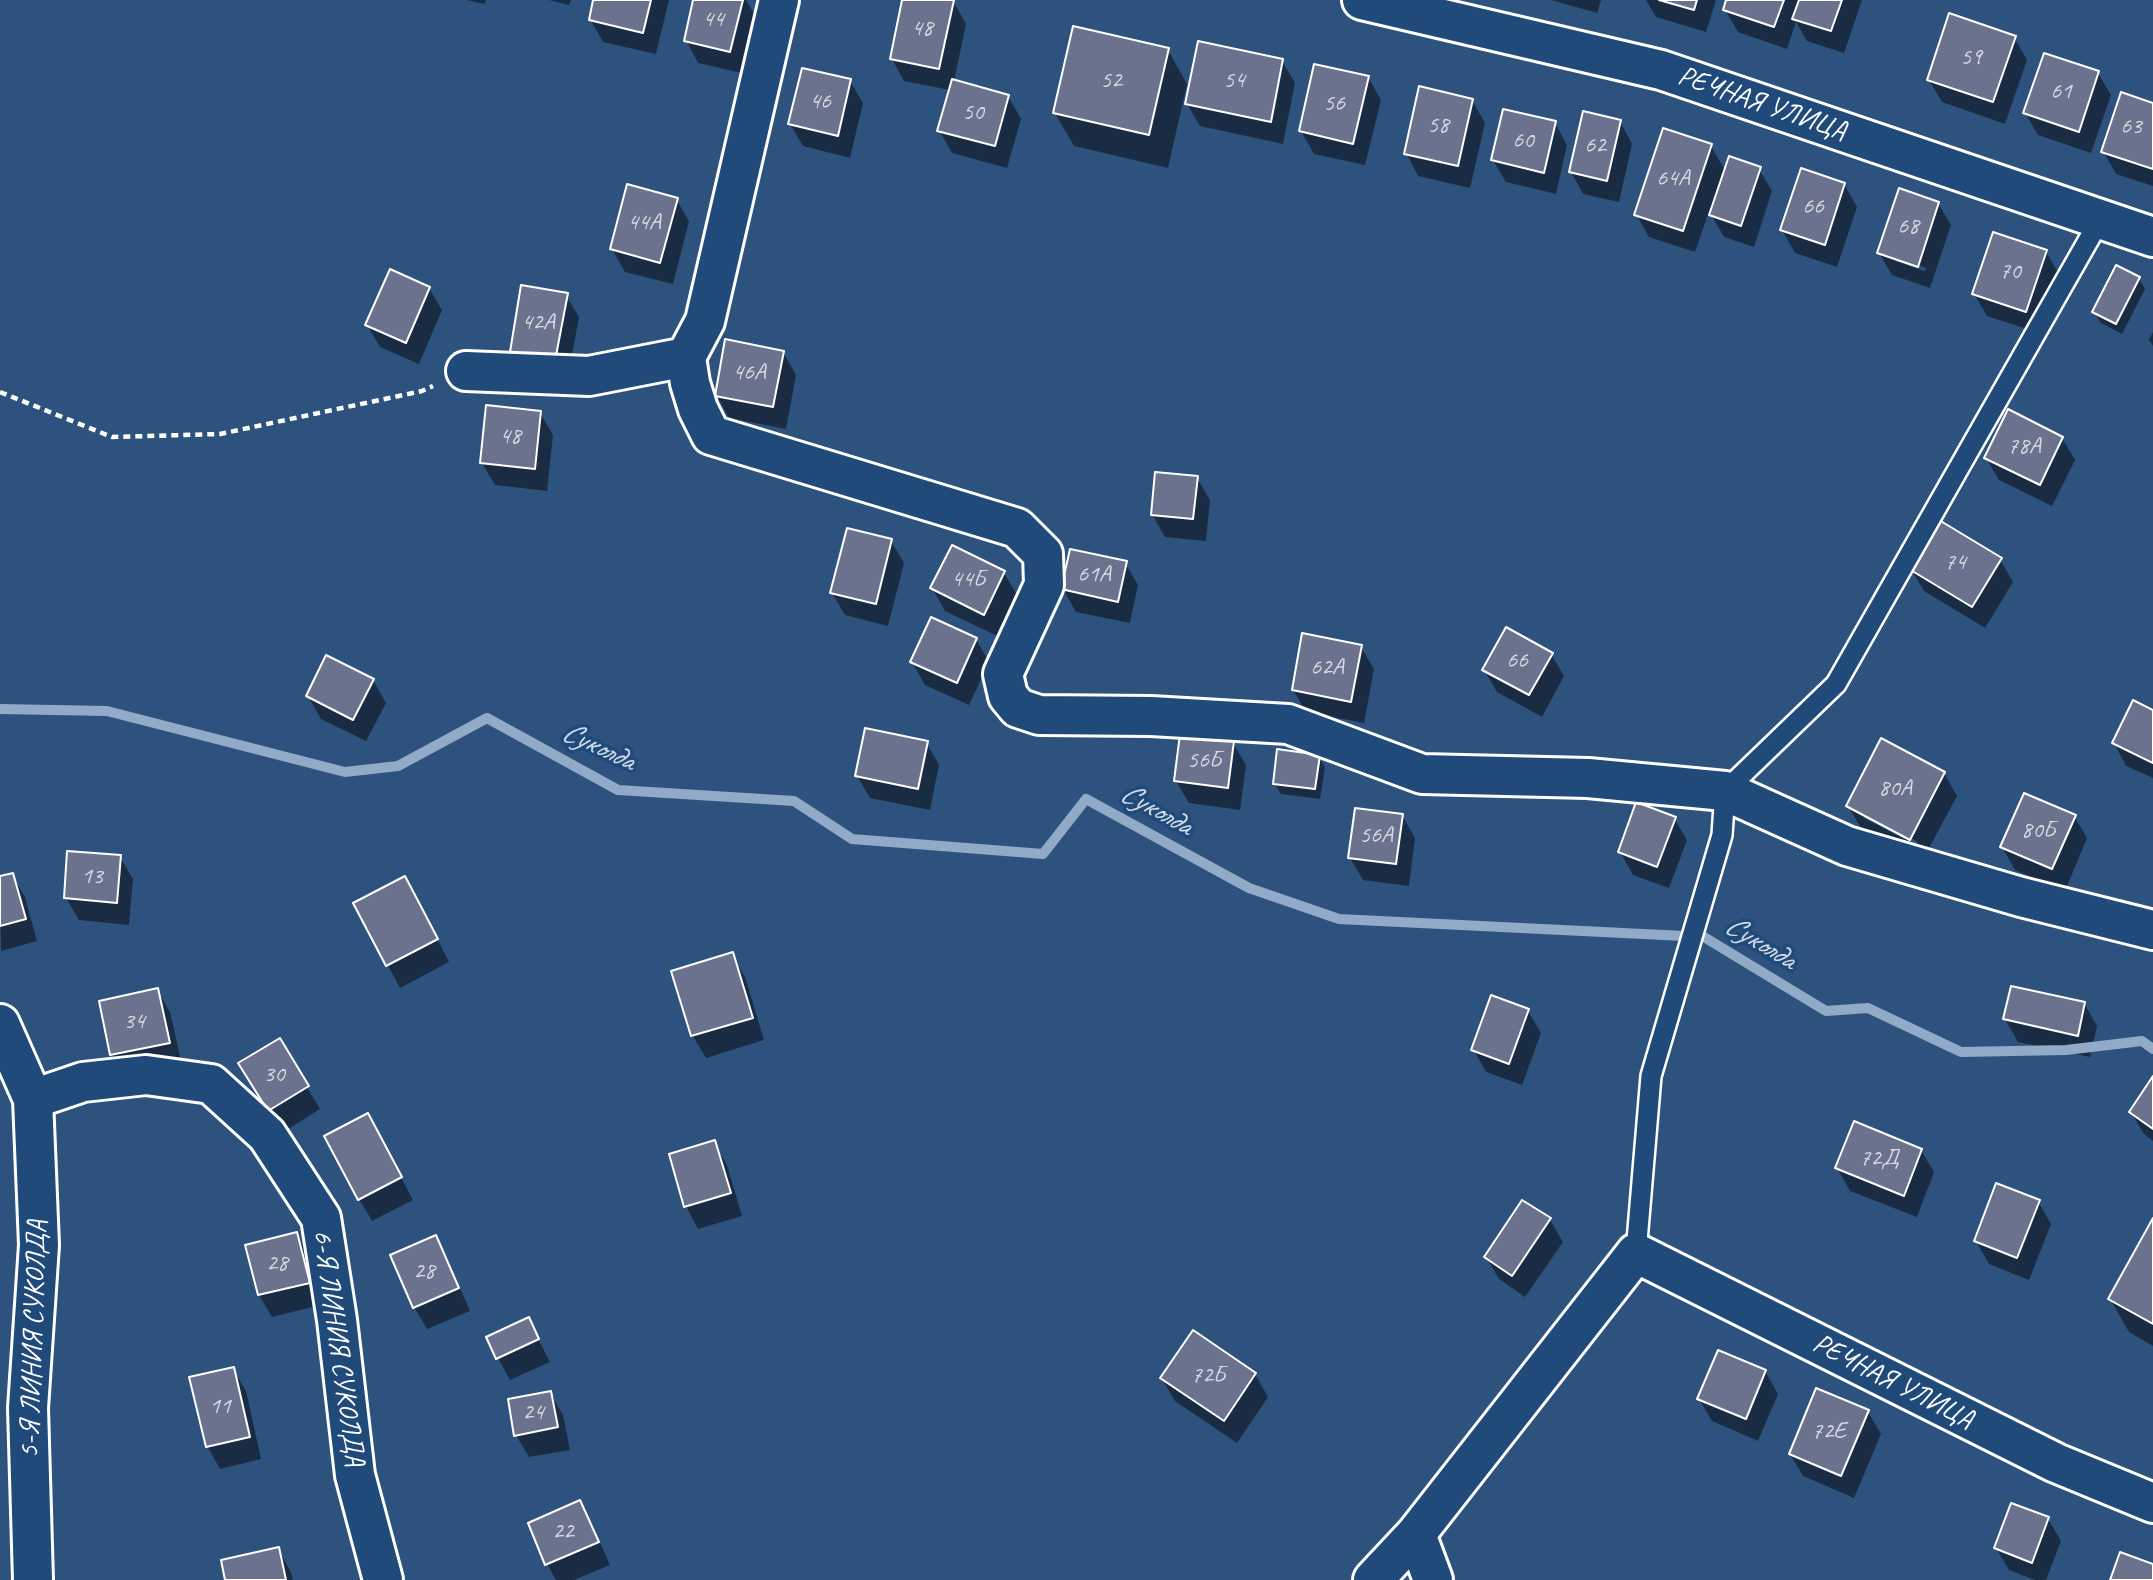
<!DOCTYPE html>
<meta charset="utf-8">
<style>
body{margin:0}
canvas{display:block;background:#2e527e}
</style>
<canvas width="2153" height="1580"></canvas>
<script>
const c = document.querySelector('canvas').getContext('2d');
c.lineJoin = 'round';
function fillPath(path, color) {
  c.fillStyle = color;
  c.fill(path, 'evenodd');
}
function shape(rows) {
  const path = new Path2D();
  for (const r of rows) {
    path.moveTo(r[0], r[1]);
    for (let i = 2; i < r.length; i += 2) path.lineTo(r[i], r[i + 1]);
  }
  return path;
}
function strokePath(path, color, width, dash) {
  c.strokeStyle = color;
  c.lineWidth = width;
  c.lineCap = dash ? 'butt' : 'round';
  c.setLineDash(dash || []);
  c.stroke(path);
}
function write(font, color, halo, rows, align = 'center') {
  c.font = font + ' Caveat,sans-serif';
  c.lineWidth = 7;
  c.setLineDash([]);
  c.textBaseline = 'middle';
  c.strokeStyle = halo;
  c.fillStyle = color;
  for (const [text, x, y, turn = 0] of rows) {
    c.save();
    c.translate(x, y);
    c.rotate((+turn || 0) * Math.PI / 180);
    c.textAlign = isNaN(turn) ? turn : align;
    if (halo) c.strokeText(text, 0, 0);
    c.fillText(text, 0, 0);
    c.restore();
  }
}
const shadow = shape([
 [466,0,486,0,485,4],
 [549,0,571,0,569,5],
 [595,0,669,0,656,54,603,42,590,19],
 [695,0,746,0,756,17,742,73,698,63,686,40],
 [903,0,953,1,966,24,954,81,1008,96,1021,119,1007,168,952,153,939,130,950,90,904,81,892,59],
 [1551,0,1601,0,1597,13],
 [1646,0,1716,0,1706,32,1656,17],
 [1728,0,1862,0,1844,53,1807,41,1796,22,1787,49,1738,32,1725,10],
 [2014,37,2027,60,2005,124,1942,102,1929,80],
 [1168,50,1187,84,1168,168,1074,146,1055,113],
 [1282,61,1295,83,1283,144,1200,126,1187,104],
 [2098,73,2111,95,2091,153,2038,135,2025,113],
 [1368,77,1381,100,1365,165,1314,154,1301,131],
 [850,81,863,103,850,158,803,146,790,124],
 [1472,100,1485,123,1470,188,1418,176,1406,153],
 [2153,105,2153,186,2116,174,2103,151],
 [1620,121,1632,144,1619,202,1583,194,1571,172],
 [1555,123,1567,145,1556,194,1506,182,1493,160],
 [1711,146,1726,172,1759,169,1772,191,1754,247,1724,237,1709,211,1695,252,1649,237,1636,214],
 [1844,184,1857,207,1837,267,1795,253,1782,230],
 [676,199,689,221,673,284,625,272,612,249],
 [1938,203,1951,225,1930,288,1892,275,1879,253],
 [1895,257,1926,268,1925,271,1895,261],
 [2046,252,2059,274,2039,333,1987,316,1974,294],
 [2139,279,2145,289,2122,334,2101,323,2094,312],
 [429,288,442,310,419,364,380,347,367,325],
 [566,295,579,317,567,382,524,374,511,352],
 [2153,332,2153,346,2149,340],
 [783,352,796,375,786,429,729,418,717,396],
 [540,413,553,435,547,491,495,485,482,463],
 [2062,438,2075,460,2052,506,1999,480,1986,458],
 [1197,478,1210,500,1206,541,1165,537,1152,514],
 [891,541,904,563,888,626,845,615,832,593],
 [2000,559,2013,582,1985,628,1924,591,1911,569],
 [1125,563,1138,585,1130,623,1076,612,1063,589],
 [1004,573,1017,595,997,636,945,611,932,588],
 [976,639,989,662,969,705,925,685,912,662],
 [1361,647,1374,669,1364,723,1306,712,1293,690],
 [1551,654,1564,676,1542,717,1497,692,1484,670],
 [373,680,386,703,366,741,321,719,308,696],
 [2153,712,2153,778,2126,766,2114,743],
 [926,742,939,765,930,810,870,798,857,776],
 [1233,743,1246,765,1240,810,1189,803,1176,781],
 [1318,757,1325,767,1320,799,1281,794,1274,783],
 [1944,773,1957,796,1922,861,1861,828,1848,806],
 [1864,814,1918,842,1916,845,1864,818],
 [1402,815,1415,838,1409,886,1363,880,1350,858],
 [2074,816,2087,838,2065,891,2015,870,2002,847],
 [1674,818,1687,840,1669,888,1633,875,1620,852],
 [120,857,133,879,129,925,79,920,66,898],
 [12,875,25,897,37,941,1,951,0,878],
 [417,900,449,962,400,988,355,904],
 [732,955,745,977,764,1040,706,1058,693,1036,673,973],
 [157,990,170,1012,182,1065,125,1077,112,1055,101,1002],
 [2084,1003,2097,1026,2090,1057,2018,1042,2005,1019],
 [1528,1011,1541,1033,1522,1085,1486,1072,1473,1049],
 [279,1040,320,1109,282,1133,253,1086],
 [2153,1080,2153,1141,2144,1134,2131,1112],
 [380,1137,413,1200,372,1221,359,1199],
 [714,1143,727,1165,742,1216,698,1229,686,1206],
 [1921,1150,1934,1172,1917,1217,1850,1191,1837,1168],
 [2038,1201,2051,1224,2029,1280,1989,1264,1976,1241],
 [1550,1220,1563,1242,1525,1297,1499,1279,1486,1257],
 [2153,1221,2153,1346,2129,1332,2110,1299],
 [296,1234,309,1256,321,1305,272,1317,259,1295],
 [436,1238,448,1260,470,1311,427,1329,414,1307],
 [528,1319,550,1362,510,1380,498,1358],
 [233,1369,246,1391,261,1459,220,1469,207,1446],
 [1765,1371,1778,1394,1758,1441,1712,1421,1699,1399],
 [1255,1374,1268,1397,1237,1443,1175,1401,1162,1379],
 [550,1393,563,1415,570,1450,529,1457,516,1435],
 [1868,1412,1881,1434,1854,1498,1803,1476,1790,1454],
 [580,1502,592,1524,610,1565,574,1580,556,1580,547,1564],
 [2048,1519,2061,1541,2046,1580,2035,1580,2009,1570,1996,1548],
 [278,1549,291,1572,293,1580,227,1580]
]);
const stream = shape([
 [0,709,107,711,345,772,398,766,487,718,618,790,794,801,852,839,1043,854,1086,799,1249,888,1339,919,1704,937,1826,1011,1868,1008,1961,1052,2066,1050,2142,1041,2153,1049]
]);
const building = shape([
 [593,0,651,0,643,33,589,20,593,0],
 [693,0,743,0,730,52,684,41,693,0],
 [902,0,954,0,939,69,890,59,902,0],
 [1659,0,1697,0,1694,10,1659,0],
 [1726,0,1784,0,1774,27,1723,10,1726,0],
 [1799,0,1842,0,1831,31,1792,19,1799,0],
 [1949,13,2016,36,1993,102,1927,80,1949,13],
 [1073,26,1169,48,1149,135,1053,113,1073,26],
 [1198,41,1283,59,1271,122,1185,104,1198,41],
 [2044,53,2099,71,2079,132,2023,113,2044,53],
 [1314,64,1369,76,1353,144,1299,131,1314,64],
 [802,68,851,79,838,136,788,124,802,68],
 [952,79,1009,95,995,146,937,131,952,79],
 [1419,86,1473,99,1458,166,1404,154,1419,86],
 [2121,92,2153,103,2153,169,2101,152,2121,92],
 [1503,109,1556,121,1544,173,1491,160,1503,109],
 [1583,111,1621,120,1607,181,1569,172,1583,111],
 [1663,128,1712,144,1683,231,1634,215,1663,128],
 [1729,156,1761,167,1741,226,1709,215,1729,156],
 [1801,168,1845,183,1825,245,1780,230,1801,168],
 [627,184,678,198,660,263,610,249,627,184],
 [1899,188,1939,202,1918,267,1877,253,1899,188],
 [1993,232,2047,250,2026,312,1972,294,1993,232],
 [2116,265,2140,277,2116,324,2092,312,2116,265],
 [390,269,430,287,406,343,365,325,390,269],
 [521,285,568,293,555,361,510,352,521,285],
 [725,339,784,351,773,407,715,396,725,339],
 [486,405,541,411,535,469,480,463,486,405],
 [2008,409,2063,437,2040,485,1984,458,2008,409],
 [1155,472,1198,476,1193,519,1151,515,1155,472],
 [1939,520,2002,558,1972,607,1909,569,1939,520],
 [847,528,892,539,876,604,830,593,847,528],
 [952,545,1005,571,984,615,930,588,952,545],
 [1070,549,1127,561,1118,602,1061,589,1070,549],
 [931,617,977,638,957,683,910,662,931,617],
 [1506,627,1553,653,1529,695,1482,670,1506,627],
 [1302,633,1362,645,1351,702,1292,690,1302,633],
 [326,655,374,679,353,720,306,696,326,655],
 [2133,700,2153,710,2153,763,2112,743,2133,700],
 [865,728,928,741,918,789,855,776,865,728],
 [1180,734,1234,741,1228,788,1174,781,1180,734],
 [1881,738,1945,772,1910,840,1846,806,1881,738],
 [1277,749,1320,755,1315,789,1273,784,1277,749],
 [2024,793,2076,815,2052,869,2000,847,2024,793],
 [1636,802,1676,817,1657,867,1618,852,1636,802],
 [1355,808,1403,814,1396,864,1348,858,1355,808],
 [67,851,121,855,117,903,64,898,67,851],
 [13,873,26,919,0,926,0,876,13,873],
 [405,876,438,939,386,966,353,903,405,876],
 [733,952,753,1018,691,1036,671,971,733,952],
 [2011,986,2085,1002,2078,1036,2003,1019,2011,986],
 [158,988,170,1043,110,1055,99,1001,158,988],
 [1491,995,1529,1009,1509,1064,1471,1050,1491,995],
 [280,1038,309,1086,268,1111,238,1063,280,1038],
 [2153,1076,2153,1129,2129,1112,2153,1076],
 [368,1113,402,1177,358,1200,324,1136,368,1113],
 [1854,1121,1922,1149,1904,1196,1835,1168,1854,1121],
 [715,1140,731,1193,684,1207,669,1154,715,1140],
 [1996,1183,2040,1200,2017,1258,1974,1241,1996,1183],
 [1522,1200,1551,1218,1512,1276,1484,1257,1522,1200],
 [2153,1218,2153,1324,2108,1299,2153,1218],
 [297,1232,310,1283,258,1295,245,1245,297,1232],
 [436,1235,459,1288,413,1308,390,1255,436,1235],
 [529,1317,539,1339,496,1359,486,1337,529,1317],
 [1193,1330,1256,1373,1224,1421,1160,1378,1193,1330],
 [1718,1350,1766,1370,1746,1419,1697,1399,1718,1350],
 [234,1367,250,1437,206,1447,189,1377,234,1367],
 [1816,1388,1869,1410,1841,1476,1789,1454,1816,1388],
 [551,1391,558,1427,514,1436,508,1399,551,1391],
 [580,1500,599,1542,545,1565,528,1523,580,1500],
 [2011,1503,2049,1517,2032,1563,1994,1548,2011,1503],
 [279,1547,286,1580,225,1580,221,1560,279,1547],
 [2120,1552,2153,1564,2153,1580,2110,1580,2120,1552]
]);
const path = shape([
 [0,392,112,437,220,434,422,391,433,386]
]);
const lane = shape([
 [1636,1253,1651,1076,1722,835,1725,791,1836,684,2101,218]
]);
const street = shape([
 [1362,0,1661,70,2153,237],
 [686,357,690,383,698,409,711,435,1017,528,1043,554,1044,585,1003,674,1008,696,1018,708,1039,715,1151,716,1288,724,1422,774,1588,778,1725,791,1847,846,2021,897,2153,930],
 [466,371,589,376,686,357,705,321,779,0],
 [0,1024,33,1099,39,1245,28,1408,33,1580],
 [33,1099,83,1082,146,1075,211,1084,267,1135,321,1218,337,1320,355,1475,383,1580],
 [1373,1580,1416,1534],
 [1433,1580,1416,1534,1636,1253,2056,1463,2153,1503]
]);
const numberNames = [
 ["44",713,20],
 ["48",922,29],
 ["59",1971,58],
 ["52",1111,81],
 ["54",1234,81],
 ["61",2061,92],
 ["46",820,102],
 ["56",1334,104],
 ["50",973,113],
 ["58",1438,126],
 ["63",2131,127],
 ["60",1523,141],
 ["62",1595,146],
 ["64А",1673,179],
 ["66",1813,207],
 ["44А",644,223],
 ["68",1908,227],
 ["70",2010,272],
 ["42А",538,323],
 ["46А",749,373],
 ["48",510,437],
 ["78А",2024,447],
 ["74",1955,563],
 ["61А",1094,575],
 ["44Б",968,580],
 ["66",1517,661],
 ["62А",1327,668],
 ["56Б",1204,761],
 ["80А",1895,789],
 ["80Б",2038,831],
 ["56А",1376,836],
 ["13",92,877],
 ["34",134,1022],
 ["30",274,1075],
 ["72Д",1879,1159],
 ["28",277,1264],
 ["28",424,1272],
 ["72Б",1208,1376],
 ["11",220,1407],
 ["24",533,1413],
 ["72Е",1829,1432],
 ["22",563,1532]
];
const streetNames = [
 ["РЕЧНАЯ УЛИЦА",1762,104,19],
 ["5-Я ЛИНИЯ СУКОЛДА",34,1339,-88],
 ["6-Я ЛИНИЯ СУКОЛДА",338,1348,82],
 ["РЕЧНАЯ УЛИЦА",1893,1382,27]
];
const waterNames = [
 ["Суколда",598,747,25],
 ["Суколда",1156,810,29],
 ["Суколда",1760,943,31]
];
fillPath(shadow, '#0007');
strokePath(stream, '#91aac7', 10);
fillPath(building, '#6b728e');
strokePath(building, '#fff', 2);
strokePath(lane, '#fff', 24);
strokePath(street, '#fff', 44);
strokePath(path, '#fff', 4.5, [7, 5]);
strokePath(lane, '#1f4a7a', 19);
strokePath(street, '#1f4a7a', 38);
write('24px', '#dadce3', null, numberNames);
write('28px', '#fff', '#1f4a7a', streetNames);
write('italic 30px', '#d1dce8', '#1f4a7a', waterNames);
</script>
